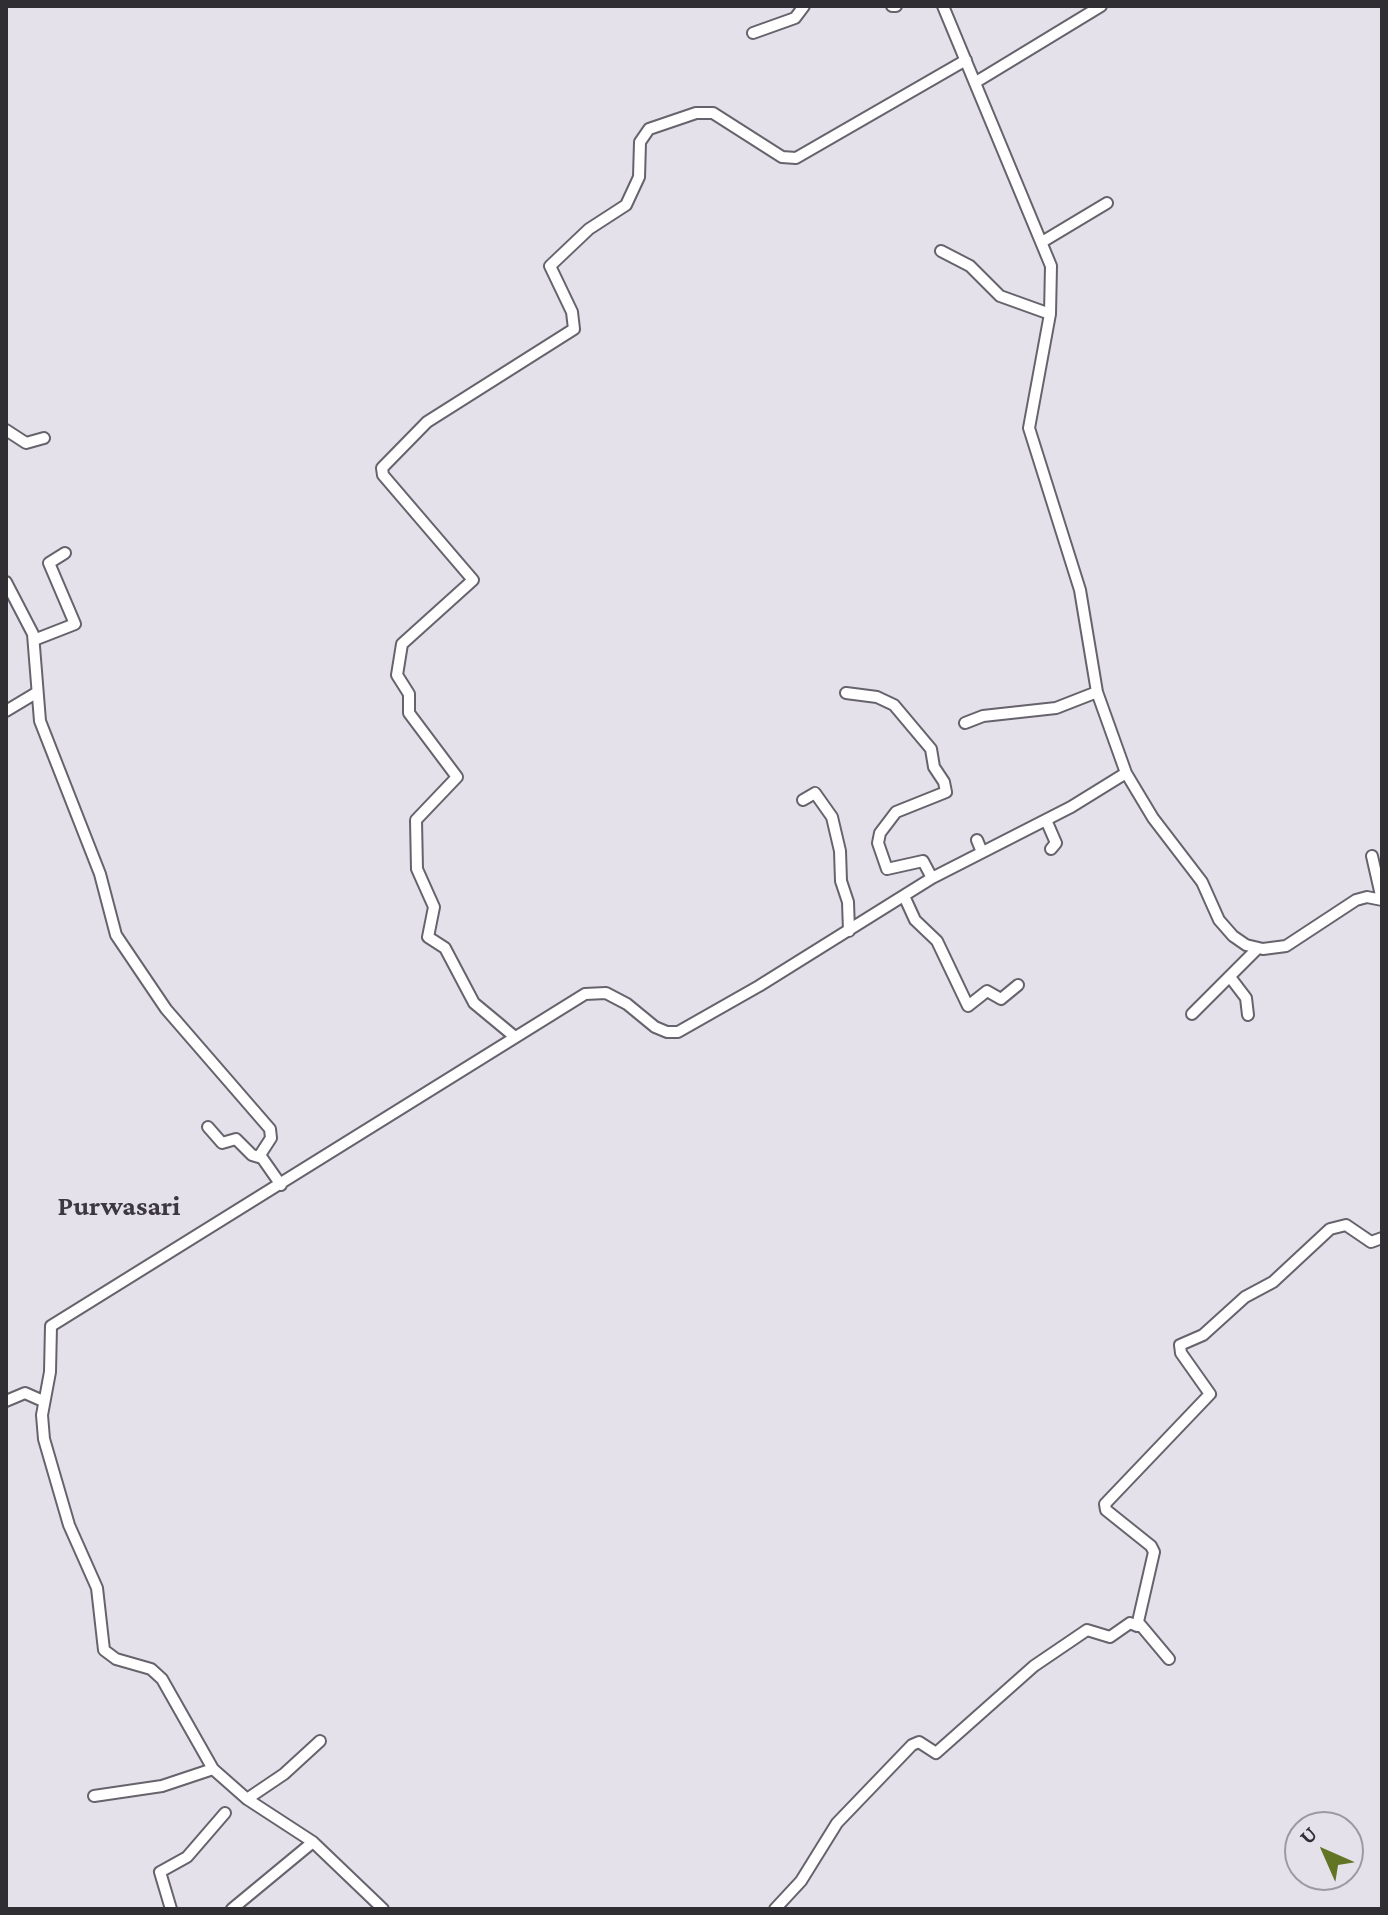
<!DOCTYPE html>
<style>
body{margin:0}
#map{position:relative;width:1388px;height:1915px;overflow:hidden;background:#e5e1eb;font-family:"Crimson Pro",serif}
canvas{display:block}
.frame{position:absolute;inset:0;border:8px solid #302e32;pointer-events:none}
.north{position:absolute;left:1284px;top:1811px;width:80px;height:80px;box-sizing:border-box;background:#e5e1eb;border:2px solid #9d99a1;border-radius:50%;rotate:315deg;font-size:22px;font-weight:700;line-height:32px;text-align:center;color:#302e32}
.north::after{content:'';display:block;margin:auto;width:28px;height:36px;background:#617525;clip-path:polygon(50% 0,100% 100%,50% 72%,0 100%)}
</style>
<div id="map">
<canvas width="1388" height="1915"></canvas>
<div class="frame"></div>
<div class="north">U</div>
</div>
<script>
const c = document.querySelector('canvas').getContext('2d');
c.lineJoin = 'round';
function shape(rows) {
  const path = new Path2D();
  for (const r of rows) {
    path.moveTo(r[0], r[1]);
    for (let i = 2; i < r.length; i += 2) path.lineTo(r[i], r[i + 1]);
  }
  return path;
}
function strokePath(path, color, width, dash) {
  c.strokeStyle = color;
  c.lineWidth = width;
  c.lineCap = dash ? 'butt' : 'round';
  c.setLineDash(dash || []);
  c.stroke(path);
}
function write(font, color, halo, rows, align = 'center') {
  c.font = font + ' "Crimson Pro",serif';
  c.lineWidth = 8;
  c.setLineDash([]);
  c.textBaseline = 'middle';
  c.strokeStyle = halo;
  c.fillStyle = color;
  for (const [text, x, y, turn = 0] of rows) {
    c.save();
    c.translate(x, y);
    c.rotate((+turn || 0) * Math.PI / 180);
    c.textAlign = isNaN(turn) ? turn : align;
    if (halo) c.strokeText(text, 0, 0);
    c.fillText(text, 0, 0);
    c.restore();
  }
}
const minor = shape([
 [892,6,896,6],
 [943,6,1051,266,1050,314,1029,428,1080,590,1097,692,1126,773,1153,818,1202,882,1219,920,1233,936,1246,945,1263,949,1286,946,1356,900,1367,897,1382,900,1372,856],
 [753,33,795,18,804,6],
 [976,82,1101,6],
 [1042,242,1107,203],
 [941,251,970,266,1000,296,1050,314],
 [6,430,26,443,44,438],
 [6,582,33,634,40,721,100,874,116,935,166,1009,270,1129,271,1138,260,1155,281,1185],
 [34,640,75,624,49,563,65,553],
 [846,693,877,697,894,705,931,749,934,767,944,782,946,792,896,812,880,833,878,843,887,869,923,861,932,878],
 [6,711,36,693],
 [965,723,983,716,1056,708,1097,692],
 [803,800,815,793,832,817,840,851,841,881,848,902,849,931],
 [1046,820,1056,843,1051,849],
 [977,840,982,852],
 [904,896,915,920,937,941,968,1006,987,991,1001,999,1018,985],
 [1230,977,1246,998,1248,1015],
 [1192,1014,1258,948],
 [515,1037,474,1003,445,948,428,937,434,907,417,869,416,820,457,777,409,713,409,694,397,675,402,644,473,580,383,475,382,468,427,422,574,329,572,312,550,266,589,229,626,205,639,177,640,142,649,129,696,113,713,113,782,157,796,158,966,60],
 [208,1127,222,1143,236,1139,252,1155,262,1158],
 [6,1401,25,1393,43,1401],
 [1138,1622,1169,1659],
 [94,1796,162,1786,213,1769],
 [247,1799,284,1774,320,1741],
 [171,1909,160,1872,187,1857,225,1813],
 [232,1909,313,1842],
 [383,1909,313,1842,247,1799,213,1769,162,1679,151,1669,116,1659,104,1650,97,1588,69,1525,44,1439,42,1415,50,1372,51,1326,585,994,606,993,627,1004,655,1027,667,1032,678,1032,759,986,932,878,1071,807,1126,773],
 [775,1909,801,1881,837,1823,912,1745,919,1742,936,1753,1034,1666,1087,1630,1110,1637,1130,1623,1137,1626,1154,1552,1151,1546,1106,1510,1105,1504,1210,1394,1181,1353,1180,1345,1203,1335,1245,1297,1273,1282,1330,1229,1346,1225,1371,1242,1382,1238]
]);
const quarterNames = [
 ["Purwasari",119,1206]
];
strokePath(minor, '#67636c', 14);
strokePath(minor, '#fff', 10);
write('bold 28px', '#3c3840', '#e5e1eb', quarterNames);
</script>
